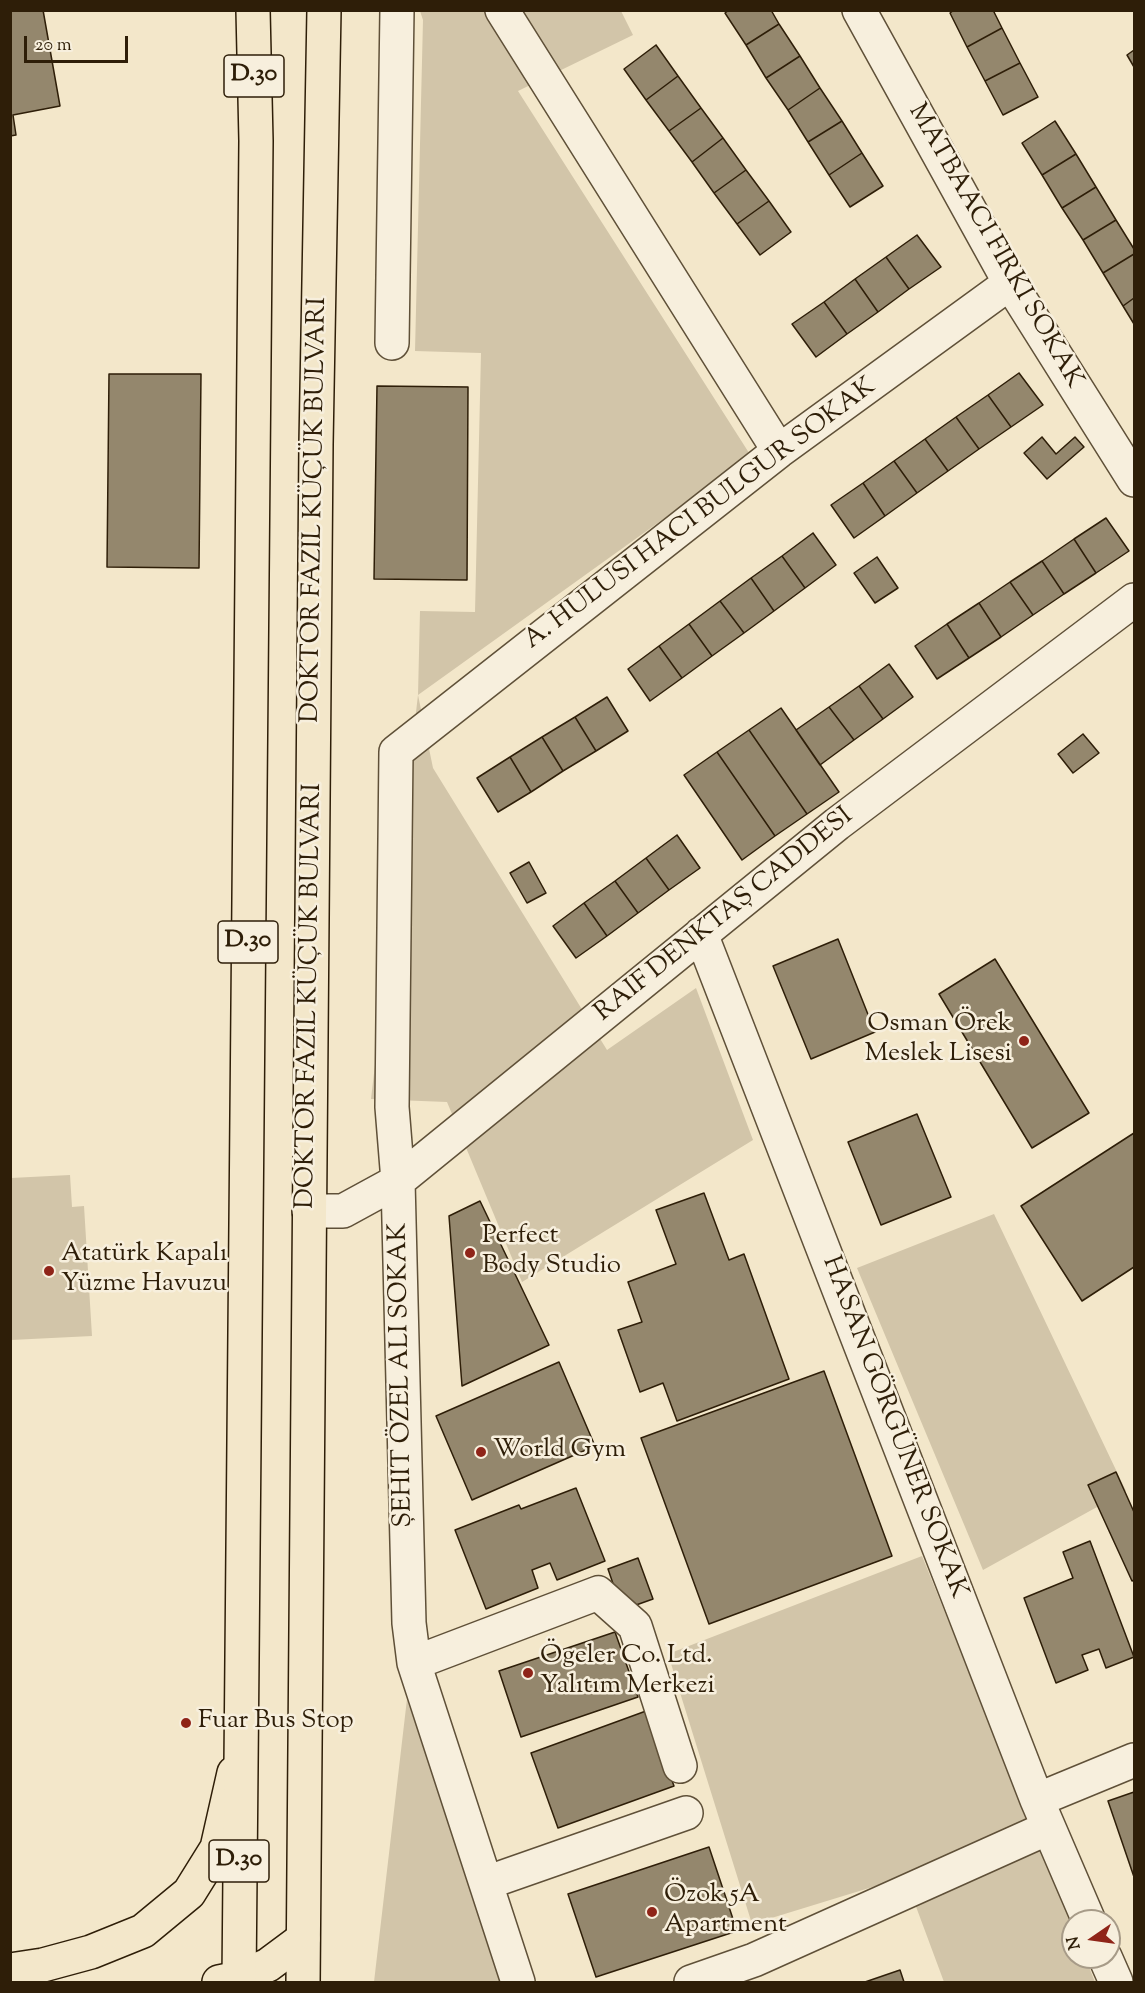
<!DOCTYPE html>
<meta charset="utf-8">
<style>
body{margin:0}
#map{position:relative;width:1145px;height:1993px;overflow:hidden;background:#f3e7ca;font-family:"Sorts Mill Goudy",serif}
canvas{display:block}
.frame{position:absolute;inset:0;border:12px solid #2e1e08;pointer-events:none}
.north{position:absolute;left:1061px;top:1909px;width:60px;height:60px;box-sizing:border-box;background:#f7efdd;border:2px solid #a79b88;border-radius:50%;rotate:257deg;font-size:16px;font-weight:700;line-height:24px;text-align:center;color:#2e1e08}
.north::after{content:'';display:block;margin:auto;width:21px;height:27px;background:#8f2418;clip-path:polygon(50% 0,100% 100%,50% 72%,0 100%)}
.scale{position:absolute;left:24px;top:36px;width:104px;height:27px;box-sizing:border-box;border:3px solid #2e1e08;border-top:0;padding-left:8px;font-size:18px;line-height:21px;white-space:nowrap;color:#2e1e08;-webkit-text-stroke:4px #f7efdd;paint-order:stroke}
</style>
<div id="map">
<canvas width="1145" height="1993"></canvas>
<div class="frame"></div>
<div class="north">N</div>
<div class="scale">20 m</div>
</div>
<script>
const c = document.querySelector('canvas').getContext('2d');
c.lineJoin = 'round';
function fillPath(path, color) {
  c.fillStyle = color;
  c.fill(path, 'evenodd');
}
function shape(rows) {
  const path = new Path2D();
  for (const r of rows) {
    path.moveTo(r[0], r[1]);
    for (let i = 2; i < r.length; i += 2) path.lineTo(r[i], r[i + 1]);
  }
  return path;
}
function strokePath(path, color, width, dash) {
  c.strokeStyle = color;
  c.lineWidth = width;
  c.lineCap = dash ? 'butt' : 'round';
  c.setLineDash(dash || []);
  c.stroke(path);
}
function write(font, color, halo, rows, align = 'center') {
  c.font = font + ' "Sorts Mill Goudy",serif';
  c.lineWidth = 5;
  c.setLineDash([]);
  c.textBaseline = 'middle';
  c.strokeStyle = halo;
  c.fillStyle = color;
  for (const [text, x, y, turn = 0] of rows) {
    c.save();
    c.translate(x, y);
    c.rotate((+turn || 0) * Math.PI / 180);
    c.textAlign = isNaN(turn) ? turn : align;
    if (halo) c.strokeText(text, 0, 0);
    c.fillText(text, 0, 0);
    c.restore();
  }
}
const green = shape([
 [420,11,621,11,633,35,518,91,751,456,418,695,433,768,607,1050,696,988,753,1140,522,1282,447,1102,371,1099,418,695,420,611,475,612,481,353,415,351,423,20],
 [70,1175,72,1207,84,1206,92,1336,11,1340,11,1178],
 [994,1214,1126,1491,983,1570,857,1268],
 [922,1556,1073,1928,1073,1957,1085,1957,1095,1982,944,1982,905,1877,752,1924,668,1654],
 [407,1699,504,1982,374,1982]
]);
const building = shape([
 [10,10,43,10,60,106,13,115,16,135,10,136,10,10],
 [729,10,771,10,779,24,746,45,725,13,729,10],
 [954,10,993,10,1002,28,967,47,950,13,954,10],
 [779,24,800,56,766,78,746,45,779,24],
 [1002,28,1020,63,985,81,967,47,1002,28],
 [656,45,678,76,646,100,624,69,656,45],
 [1134,50,1134,67,1127,55,1134,50],
 [800,56,820,88,788,110,766,78,800,56],
 [1020,63,1038,97,1003,115,985,81,1020,63],
 [678,76,701,108,669,131,646,100,678,76],
 [820,88,842,121,808,142,788,110,820,88],
 [701,108,723,138,692,162,669,131,701,108],
 [842,121,862,153,829,175,808,142,842,121],
 [1055,121,1076,154,1042,175,1022,143,1055,121],
 [723,138,746,170,714,193,692,162,723,138],
 [862,153,883,186,850,207,829,175,862,153],
 [1076,154,1096,187,1062,208,1042,175,1076,154],
 [746,170,769,201,737,224,714,193,746,170],
 [1096,187,1116,220,1083,240,1062,208,1096,187],
 [769,201,791,232,760,255,737,224,769,201],
 [1116,220,1134,249,1134,254,1103,273,1083,240,1116,220],
 [917,235,941,267,909,289,886,257,917,235],
 [1134,254,1134,298,1123,306,1103,273,1134,254],
 [886,257,909,289,878,312,855,279,886,257],
 [855,279,878,312,847,334,824,302,855,279],
 [1134,298,1134,324,1123,306,1134,298],
 [824,302,847,334,816,357,792,324,824,302],
 [1019,373,1043,405,1011,427,988,395,1019,373],
 [109,374,201,374,199,568,107,567,109,374],
 [377,386,468,387,467,580,374,579,377,386],
 [988,395,1011,427,979,449,956,417,988,395],
 [956,417,979,449,948,471,925,439,956,417],
 [1042,437,1056,454,1075,437,1084,447,1047,479,1024,453,1042,437],
 [925,439,948,471,917,493,894,461,925,439],
 [894,461,917,493,885,516,863,483,894,461],
 [863,483,885,516,854,538,831,505,863,483],
 [1106,518,1129,551,1096,573,1074,539,1106,518],
 [813,533,836,565,805,588,782,556,813,533],
 [1074,539,1096,573,1064,594,1042,561,1074,539],
 [782,556,805,588,774,611,751,578,782,556],
 [877,557,898,588,875,603,854,573,877,557],
 [1042,561,1064,594,1033,615,1010,582,1042,561],
 [751,578,774,611,744,633,720,601,751,578],
 [1010,582,1033,615,1001,637,979,603,1010,582],
 [720,601,744,633,712,656,689,624,720,601],
 [979,603,1001,637,969,658,947,624,979,603],
 [689,624,712,656,682,678,659,646,689,624],
 [947,624,969,658,937,679,915,646,947,624],
 [659,646,682,678,650,701,628,669,659,646],
 [889,664,913,697,883,719,859,686,889,664],
 [859,686,883,719,854,740,829,707,859,686],
 [607,697,628,731,596,751,575,717,607,697],
 [829,707,854,740,820,765,796,730,829,707],
 [781,708,839,792,807,814,749,730,781,708],
 [575,717,596,751,563,771,542,737,575,717],
 [749,730,807,814,775,836,717,752,749,730],
 [1083,734,1099,753,1073,773,1058,754,1083,734],
 [542,737,563,771,531,792,510,757,542,737],
 [717,752,775,836,742,860,684,775,717,752],
 [510,757,531,792,498,812,477,778,510,757],
 [677,835,700,868,669,890,646,858,677,835],
 [646,858,669,890,638,913,615,881,646,858],
 [529,862,546,893,527,903,510,873,529,862],
 [615,881,638,913,607,936,584,903,615,881],
 [584,903,607,936,576,958,553,926,584,903],
 [838,939,875,1032,811,1059,773,966,838,939],
 [995,959,1089,1113,1032,1148,939,994,995,959],
 [917,1114,951,1197,881,1225,848,1142,917,1114],
 [1134,1133,1134,1267,1082,1301,1021,1206,1134,1133],
 [704,1193,729,1260,744,1254,789,1379,677,1421,663,1383,640,1392,618,1330,642,1322,628,1282,676,1264,656,1210,704,1193],
 [480,1201,549,1345,462,1386,449,1216,480,1201],
 [559,1362,595,1446,472,1500,436,1416,559,1362],
 [824,1371,892,1556,709,1624,641,1438,824,1371],
 [1116,1472,1134,1512,1134,1580,1132,1581,1088,1485,1116,1472],
 [576,1488,605,1561,557,1580,550,1563,532,1570,538,1588,486,1609,455,1530,519,1505,521,1509,576,1488],
 [1090,1541,1134,1657,1106,1668,1099,1649,1082,1655,1088,1670,1056,1683,1024,1598,1073,1578,1063,1552,1090,1541],
 [638,1558,653,1599,622,1610,608,1569,638,1558],
 [615,1632,638,1697,521,1737,499,1671,615,1632],
 [646,1711,674,1786,558,1828,531,1753,646,1711],
 [1134,1792,1134,1877,1108,1801,1134,1792],
 [709,1847,737,1931,596,1977,568,1894,709,1847],
 [900,1970,904,1982,865,1982,900,1970]
]);
const minor = shape([
 [502,10,779,451],
 [859,10,1010,283,1134,480],
 [392,343,397,10],
 [701,934,1037,1800,1089,1921],
 [309,1211,343,1211,398,1181,837,824,1134,600],
 [414,1663,598,1593,635,1626,680,1766],
 [1037,1800,1134,1760],
 [486,1883,686,1813],
 [1105,1957,1116,1982],
 [518,1982,414,1663,409,1623,398,1181,392,1107,396,752,779,451,1010,283],
 [691,1982,754,1960,1048,1828]
]);
const major = shape([
 [10,1970,43,1965,91,1952,143,1931,189,1893,217,1848,234,1773],
 [219,1982,239,1978,268,1965,303,1939]
]);
const highway = shape([
 [239,1982,256,141,253,10],
 [303,1982,316,444,324,10]
]);
const markers = [
 [1024,1041,6,"#8f2418"],
 [470,1253,6,"#8f2418"],
 [49,1271,6,"#8f2418"],
 [481,1452,6,"#8f2418"],
 [528,1673,6,"#8f2418"],
 [186,1723,6,"#8f2418"],
 [652,1912,6,"#8f2418"]
];
const shields = [
 [254,76,60],
 [248,942,60],
 [239,1861,60]
];
const shieldNames = [
 ["D.30",254,76],
 ["D.30",248,942],
 ["D.30",239,1861]
];
const streetNames = [
 ["MATBAACI FIRKI SOKAK",994,247,60],
 ["DOKTOR FAZIL KÜÇÜK BULVARI",316,510,-89],
 ["A. HULUSI HACI BULGUR SOKAK",701,515,-37],
 ["RAIF DENKTAŞ CADDESI",725,916,-39],
 ["DOKTOR FAZIL KÜÇÜK BULVARI",311,996,-89],
 ["ŞEHIT ÖZEL ALI SOKAK",403,1375,-91],
 ["HASAN GÖRGÜNER SOKAK",893,1428,69]
];
const poiNames = [
 ["Osman Örek",1012,1026,"right"],
 ["Meslek Lisesi",1012,1056,"right"],
 ["Perfect",482,1238],
 ["Body Studio",482,1268],
 ["Atatürk Kapalı",61,1256],
 ["Yüzme Havuzu",61,1286],
 ["World Gym",493,1452],
 ["Ögeler Co. Ltd.",540,1658],
 ["Yalıtım Merkezi",540,1688],
 ["Fuar Bus Stop",198,1723],
 ["Özok 5A",664,1897],
 ["Apartment",664,1927]
];
fillPath(green, '#d2c5a9');
fillPath(building, '#94876d');
strokePath(building, '#2e1e08', 1.5);
strokePath(minor, '#5f5038', 36);
strokePath(major, '#2e1e08', 36);
strokePath(highway, '#2e1e08', 36);
strokePath(minor, '#f7efdd', 33);
strokePath(major, '#f3e7ca', 33);
strokePath(highway, '#f3e7ca', 33);
for (const [x, y, r, color] of markers) {
  const dot = new Path2D();
  dot.arc(x, y, r, 0, 2 * Math.PI);
  c.fillStyle = color;
  c.fill(dot);
  strokePath(dot, '#f7efdd', 2);
}
for (const [x, y, w] of shields) {
  const box = new Path2D();
  box.roundRect(x - w / 2, y - 21, w, 42, 4.5);
  c.fillStyle = '#f7efdd';
  c.fill(box);
  strokePath(box, '#2e1e08', 1.5);
}
write('bold 24px', '#2e1e08', null, shieldNames);
write('26px', '#2e1e08', '#f7efdd', streetNames);
write('26px', '#2e1e08', '#f7efdd', poiNames, 'left');
</script>
